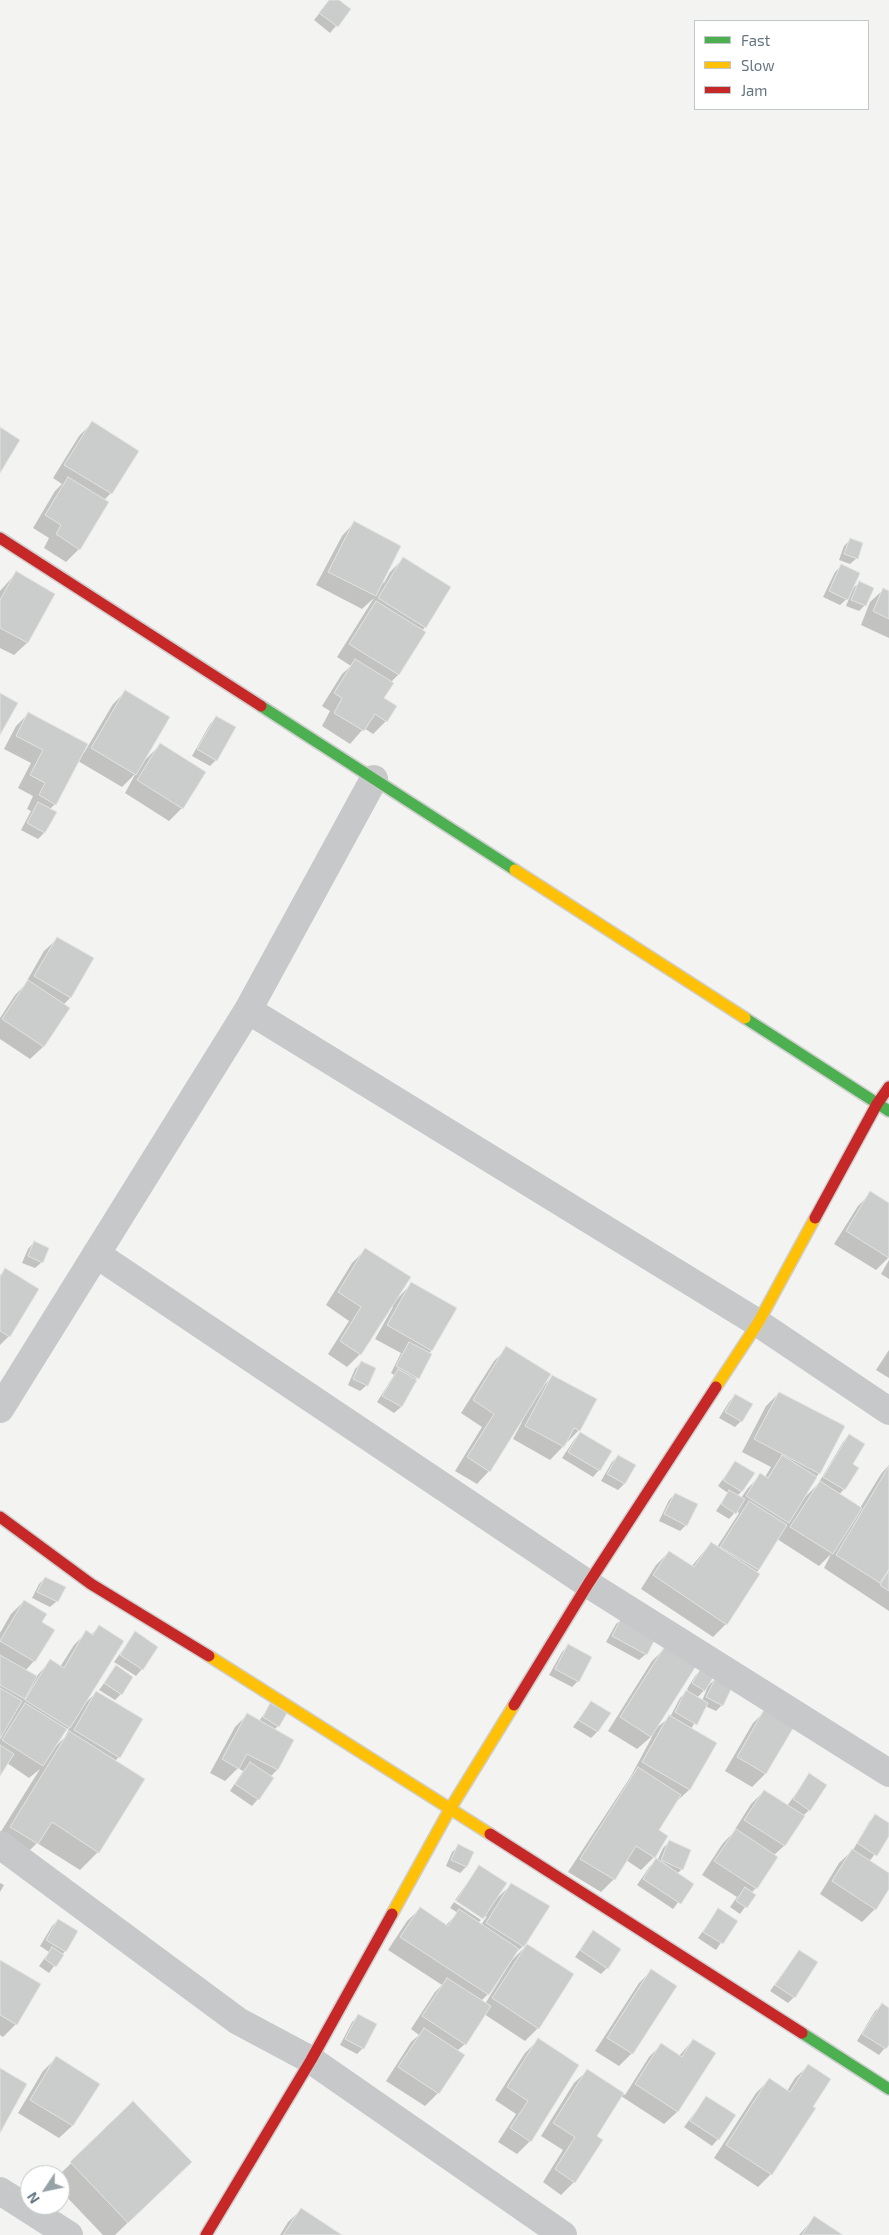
<!DOCTYPE html>
<style>
body{margin:0}
#map{position:relative;width:889px;height:2235px;overflow:hidden;background:#f3f3f2;font-family:"Exo 2",sans-serif}
canvas{display:block}
.legend{position:absolute;left:694px;top:20px;width:175px;height:90px;box-sizing:border-box;background:#fff;border:1px solid #c1c8cc;margin:0;padding:6px 9px;list-style:none;font-size:15px;color:#657680}
.legend li{display:flex;align-items:center;gap:10px;height:25px}
.legend b{width:25px;border:1px solid #c1c8cc}
.north{position:absolute;left:20px;top:2165px;width:50px;height:50px;box-sizing:border-box;background:#fff;border:1px solid #c1c8cc;border-radius:50%;rotate:236deg;font-size:14px;font-weight:700;line-height:20px;text-align:center;color:#657680}
.north::after{content:'';display:block;margin:auto;width:18px;height:22px;background:#97a2a8;clip-path:polygon(50% 0,100% 100%,50% 72%,0 100%)}
</style>
<div id="map">
<canvas width="889" height="2235"></canvas>
<ul class="legend">
<li><b style="height:6px;background:#4caf50"></b>Fast</li>
<li><b style="height:6px;background:#ffc107"></b>Slow</li>
<li><b style="height:6px;background:#c62828"></b>Jam</li>
</ul>
<div class="north">N</div>
</div>
<script>
const c = document.querySelector('canvas').getContext('2d');
c.lineJoin = 'round';
function fillPath(path, color) {
  c.fillStyle = color;
  c.fill(path, 'evenodd');
}
function shape(rows) {
  const path = new Path2D();
  for (const r of rows) {
    path.moveTo(r[0], r[1]);
    for (let i = 2; i < r.length; i += 2) path.lineTo(r[i], r[i + 1]);
  }
  return path;
}
function strokePath(path, color, width, dash) {
  c.strokeStyle = color;
  c.lineWidth = width;
  c.lineCap = dash ? 'butt' : 'round';
  c.setLineDash(dash || []);
  c.stroke(path);
}
const shadow = shape([
 [330,0,337,0,350,9,330,33,314,20],
 [92,423,111,493,104,500,79,549,66,562,44,548,49,538,33,528,55,491,62,484,53,478,79,436],
 [354,523,382,582,384,583,390,572,403,559,425,627,422,631,424,632,398,675,390,683,382,698,386,721,373,734,364,728,350,744,322,726,330,711,322,706,342,674,351,666,337,657,374,598,362,609,316,585,342,536],
 [850,540,857,558,850,564,839,560,844,546],
 [841,566,850,591,859,583,865,605,859,611,846,606,850,596,840,605,823,597,835,572],
 [16,573,54,594,27,643,14,655,0,648,0,591],
 [883,590,889,592,889,638,861,625,870,602],
 [126,691,144,761,160,745,182,808,169,821,125,793,136,773,122,787,78,761,55,804,50,809,55,812,44,833,38,839,21,830,31,811,27,809,33,796,18,788,31,763,4,749,16,726,29,713,84,753,113,704],
 [216,718,216,760,210,766,192,756,210,724],
 [57,939,70,998,63,1005,69,1008,43,1047,30,1059,0,1039,0,1018,15,995,24,986,44,951],
 [871,1193,889,1205,889,1257,876,1270,834,1244,858,1206],
 [34,1242,42,1262,35,1268,22,1263,28,1249],
 [365,1250,398,1298,411,1284,431,1351,401,1407,394,1413,377,1402,394,1375,391,1373,401,1353,375,1339,393,1307,391,1306,360,1354,347,1367,328,1354,349,1321,326,1305,352,1263],
 [889,1260,889,1279,881,1274],
 [6,1270,9,1336,0,1345,0,1275],
 [507,1348,543,1386,552,1377,579,1430,550,1460,513,1439,522,1422,520,1421,489,1471,477,1484,455,1471,482,1427,461,1413,494,1361],
 [889,1350,889,1378,876,1370],
 [361,1363,367,1385,360,1391,348,1385,355,1369],
 [779,1393,819,1473,804,1498,818,1484,843,1442,849,1435,852,1465,844,1489,839,1495,860,1508,881,1474,889,1465,889,1611,824,1568,831,1554,819,1566,777,1539,726,1624,713,1637,641,1589,656,1565,669,1552,691,1567,711,1543,717,1547,739,1513,736,1511,729,1519,716,1511,728,1493,718,1486,735,1462,742,1491,737,1496,741,1498,748,1488,761,1475,765,1477,771,1467,742,1452,766,1406],
 [735,1395,741,1421,735,1427,719,1418,729,1402],
 [580,1433,599,1470,593,1477,562,1458,574,1440],
 [618,1456,635,1465,624,1484,618,1490,601,1481,612,1462],
 [675,1494,686,1525,680,1531,659,1521,669,1500],
 [45,1578,57,1601,50,1607,32,1598,39,1584],
 [24,1601,40,1622,53,1630,34,1661,25,1671,36,1677,50,1661,60,1667,74,1645,87,1632,91,1635,99,1627,84,1704,96,1693,119,1757,115,1761,98,1852,80,1870,37,1843,18,1862,0,1833,40,1769,29,1778,7,1763,0,1774,0,1633,11,1614],
 [70,1726,65,1737,55,1747,61,1736],
 [623,1618,646,1654,639,1660,606,1642,616,1624],
 [135,1633,142,1669,136,1676,114,1662],
 [568,1646,578,1681,572,1687,549,1675,562,1652],
 [665,1648,655,1729,670,1717,680,1698,688,1690,687,1689,695,1676,701,1670,708,1686,716,1678,722,1705,716,1711,705,1706,691,1729,689,1790,676,1802,657,1830,654,1857,641,1870,626,1860,614,1879,601,1892,568,1872,631,1776,653,1735,637,1749,608,1731,652,1661],
 [708,1686,702,1701,697,1698],
 [116,1667,121,1694,115,1700,99,1690],
 [591,1702,597,1732,591,1738,573,1727],
 [271,1705,278,1726,274,1730,293,1740,277,1770,270,1777,258,1799,252,1806,230,1791,243,1771,238,1768,225,1781,210,1773,235,1727,247,1715,259,1721],
 [766,1710,793,1726,765,1774,752,1787,725,1771,753,1723],
 [809,1775,809,1810,803,1816,784,1846,774,1855,756,1888,751,1893,754,1895,740,1914,730,1907,737,1897,702,1875,723,1843,732,1834,751,1804,764,1791,787,1806],
 [876,1815,889,1824,889,1834,869,1862,889,1875,889,1887,875,1909,862,1922,820,1894,839,1863,853,1850,869,1822],
 [669,1842,682,1869,677,1874,692,1884,673,1909,637,1885,650,1866,657,1861,663,1848],
 [459,1846,466,1867,460,1873,446,1866,452,1852],
 [479,1867,496,1899,512,1884,548,1907,523,1946,514,1955,488,1994,481,2001,485,2004,512,1960,527,1945,538,2028,525,2041,484,2014,465,2044,457,2051,438,2093,425,2106,386,2081,411,2042,419,2035,411,2029,435,1992,442,1985,388,1950,407,1921,420,1909,445,1926,458,1913,450,1908,454,1902,481,1920,478,1923,481,1925,487,1916,483,1918,455,1900],
 [0,1883,4,1885,0,1892],
 [718,1910,736,1921,716,1950,698,1938],
 [58,1920,65,1951,49,1973,39,1966,49,1952,40,1946,52,1926],
 [593,1931,607,1968,601,1974,575,1957],
 [799,1951,794,1997,788,2003,770,1991],
 [0,1962,39,1985,16,2024,3,2037,0,2035],
 [652,1970,632,2053,619,2066,595,2051,639,1983],
 [882,2005,889,2009,889,2043,879,2055,857,2041,875,2011],
 [358,2016,363,2048,357,2054,340,2045,352,2022],
 [538,2040,530,2141,517,2154,498,2142,516,2114,495,2100,525,2053],
 [693,2040,714,2053,677,2112,664,2124,621,2096,595,2136,574,2182,561,2195,543,2182,563,2150,541,2136,574,2083,587,2071,625,2095,649,2057,661,2045,679,2056],
 [56,2058,98,2084,72,2126,59,2138,18,2113,43,2071],
 [808,2066,811,2107,814,2109,771,2174,758,2187,714,2158,756,2093,769,2080,787,2091,795,2078],
 [706,2098,718,2139,712,2146,684,2127],
 [133,2103,172,2180,115,2235,103,2235,60,2190,59,2175],
 [301,2210,340,2235,280,2235,288,2222],
 [814,2218,840,2235,799,2235]
]);
const building = shape([
 [329,0,339,0,351,9,338,27,319,13,329,0],
 [92,421,139,451,112,494,64,465,92,421],
 [0,427,20,440,0,473,0,427],
 [68,477,109,502,80,550,56,534,61,525,45,515,68,477],
 [354,521,401,546,376,596,328,572,354,521],
 [850,538,863,543,858,559,844,554,850,538],
 [403,557,451,587,426,628,378,598,403,557],
 [841,564,860,573,848,600,829,591,841,564],
 [16,571,55,594,28,643,0,628,0,600,16,571],
 [859,581,874,588,866,606,851,600,859,581],
 [883,588,889,591,889,619,873,611,883,588],
 [376,601,426,632,399,675,349,644,376,601],
 [355,659,394,683,384,698,397,706,387,722,375,714,364,731,334,713,342,698,334,693,355,659],
 [125,690,170,717,136,775,91,748,125,690],
 [0,693,18,703,0,735,0,693],
 [28,712,88,744,56,805,39,795,45,783,30,775,43,750,16,736,28,712],
 [216,716,236,727,217,761,197,749,216,716],
 [160,743,206,772,183,809,137,780,160,743],
 [38,802,57,812,45,833,27,823,38,802],
 [57,937,94,958,71,998,34,976,57,937],
 [28,980,70,1008,44,1047,2,1019,28,980],
 [870,1191,889,1203,889,1258,846,1231,870,1191],
 [34,1241,49,1248,43,1263,28,1256,34,1241],
 [365,1248,411,1277,361,1355,340,1341,361,1307,338,1292,365,1248],
 [5,1268,39,1289,10,1337,0,1331,0,1277,5,1268],
 [411,1282,457,1308,432,1351,387,1325,411,1282],
 [409,1342,432,1354,419,1379,396,1366,409,1342],
 [506,1346,551,1374,490,1472,467,1457,494,1414,473,1400,506,1346],
 [361,1361,376,1368,368,1386,353,1379,361,1361],
 [398,1369,417,1380,402,1407,382,1396,398,1369],
 [552,1375,597,1399,580,1431,574,1428,564,1447,525,1426,552,1375],
 [779,1392,845,1426,820,1474,754,1439,779,1392],
 [735,1394,753,1404,742,1422,725,1412,735,1394],
 [580,1432,612,1451,600,1471,568,1452,580,1432],
 [849,1434,865,1444,853,1464,859,1468,845,1490,823,1477,849,1434],
 [618,1455,636,1465,625,1484,607,1474,618,1455],
 [782,1455,817,1477,789,1523,746,1496,760,1473,768,1478,782,1455],
 [735,1461,755,1473,742,1492,723,1480,735,1461],
 [889,1466,889,1569,880,1583,836,1555,889,1466],
 [820,1481,862,1508,833,1554,790,1527,820,1481],
 [729,1490,745,1499,736,1514,721,1504,729,1490],
 [675,1493,698,1504,687,1526,664,1514,675,1493],
 [749,1501,787,1525,759,1570,720,1547,749,1501],
 [711,1542,760,1574,727,1625,653,1575,669,1551,694,1567,711,1542],
 [889,1570,889,1591,880,1585,889,1570],
 [45,1577,66,1587,58,1602,37,1592,45,1577],
 [24,1600,47,1614,42,1622,55,1630,35,1662,0,1641,24,1600],
 [622,1617,657,1635,647,1655,612,1636,622,1617],
 [99,1625,124,1641,70,1728,25,1700,50,1659,64,1668,86,1630,93,1635,99,1625],
 [135,1631,158,1647,143,1670,120,1655,135,1631],
 [568,1644,592,1657,579,1682,555,1669,568,1644],
 [665,1646,696,1666,651,1737,620,1717,665,1646],
 [0,1655,37,1676,25,1699,0,1685,0,1655],
 [116,1665,133,1677,122,1695,104,1683,116,1665],
 [701,1668,714,1676,705,1691,692,1683,701,1668],
 [716,1677,733,1685,723,1706,706,1697,716,1677],
 [0,1688,22,1701,0,1739,0,1688],
 [686,1690,708,1703,697,1725,675,1712,686,1690],
 [96,1691,143,1719,120,1758,74,1730,96,1691],
 [591,1701,611,1713,598,1732,578,1720,591,1701],
 [25,1703,67,1729,43,1766,2,1740,25,1703],
 [270,1703,287,1713,279,1727,263,1717,270,1703],
 [765,1708,795,1725,766,1774,737,1757,765,1708],
 [247,1713,294,1740,278,1770,247,1754,239,1769,222,1759,247,1713],
 [669,1715,717,1743,690,1790,642,1762,669,1715],
 [69,1731,145,1779,99,1853,52,1822,38,1844,10,1827,69,1731],
 [0,1745,14,1754,0,1776,0,1745],
 [250,1762,274,1778,259,1800,235,1784,250,1762],
 [638,1767,681,1795,659,1830,668,1836,655,1858,636,1846,615,1880,580,1859,638,1767],
 [809,1773,827,1785,810,1811,793,1799,809,1773],
 [764,1790,805,1816,785,1846,744,1820,764,1790],
 [875,1814,889,1823,889,1836,877,1856,857,1843,875,1814],
 [736,1829,778,1857,757,1889,714,1861,736,1829],
 [669,1840,691,1850,683,1870,661,1860,669,1840],
 [458,1844,474,1852,467,1867,451,1860,458,1844],
 [852,1849,889,1873,889,1889,876,1910,832,1881,852,1849],
 [656,1858,694,1884,681,1904,643,1879,656,1858],
 [479,1865,507,1883,483,1919,456,1901,479,1865],
 [511,1883,550,1906,524,1947,486,1923,511,1883],
 [745,1887,756,1895,747,1908,736,1901,745,1887],
 [420,1907,448,1926,459,1909,519,1949,489,1995,400,1937,420,1907],
 [718,1908,738,1921,723,1944,703,1932,718,1908],
 [58,1919,78,1931,66,1952,46,1940,58,1919],
 [593,1930,621,1949,608,1969,580,1950,593,1930],
 [527,1944,574,1974,539,2029,492,1998,527,1944],
 [52,1947,64,1955,56,1967,45,1959,52,1947],
 [799,1950,818,1962,795,1998,775,1985,799,1950],
 [0,1960,41,1984,17,2025,0,2015,0,1960],
 [651,1969,677,1986,633,2054,607,2038,651,1969],
 [447,1978,491,2006,466,2045,422,2016,447,1978],
 [882,2003,889,2008,889,2045,886,2049,862,2034,882,2003],
 [358,2014,377,2024,364,2049,345,2039,358,2014],
 [424,2028,465,2055,439,2094,398,2067,424,2028],
 [538,2038,579,2065,531,2142,510,2128,528,2101,507,2087,538,2038],
 [693,2039,716,2053,678,2112,635,2084,661,2043,682,2057,693,2039],
 [56,2056,100,2084,73,2126,30,2100,56,2056],
 [808,2064,831,2079,813,2107,816,2108,772,2175,726,2145,769,2078,790,2092,808,2064],
 [0,2068,27,2084,0,2133,0,2068],
 [587,2069,624,2093,597,2136,603,2140,575,2183,555,2169,575,2137,553,2123,587,2069],
 [706,2096,736,2115,719,2140,690,2121,706,2096],
 [133,2101,192,2162,128,2223,70,2162,133,2101],
 [301,2208,342,2235,283,2235,301,2208],
 [814,2216,843,2235,802,2235,814,2216]
]);
const street = shape([
 [248,1010,758,1323,889,1411],
 [96,1254,588,1584,889,1773],
 [0,1409,248,1010,374,779],
 [0,1845,238,2021,311,2060,563,2235],
 [0,2191,69,2235]
]);
const fast = shape([
 [261,706,515,870],
 [745,1018,889,1111],
 [802,2033,889,2089]
]);
const slow = shape([
 [515,870,745,1018],
 [716,1387,758,1323,815,1218],
 [209,1656,490,1834],
 [392,1914,450,1809,514,1705]
]);
const jam = shape([
 [0,538,261,706],
 [815,1218,877,1104,889,1087],
 [0,1517,91,1584,209,1656],
 [514,1705,588,1584,716,1387],
 [490,1834,802,2033],
 [206,2235,311,2060,392,1914]
]);
fillPath(shadow, '#0003');
fillPath(building, '#cbcdcd');
strokePath(building, '#e2e2e2', 1);
strokePath(fast, '#cfcfd0', 14);
strokePath(slow, '#cfcfd0', 14);
strokePath(jam, '#cfcfd0', 14);
strokePath(street, '#c7c8c9', 28);
strokePath(fast, '#4caf50', 11);
strokePath(slow, '#ffc107', 11);
strokePath(jam, '#c62828', 11);
</script>
